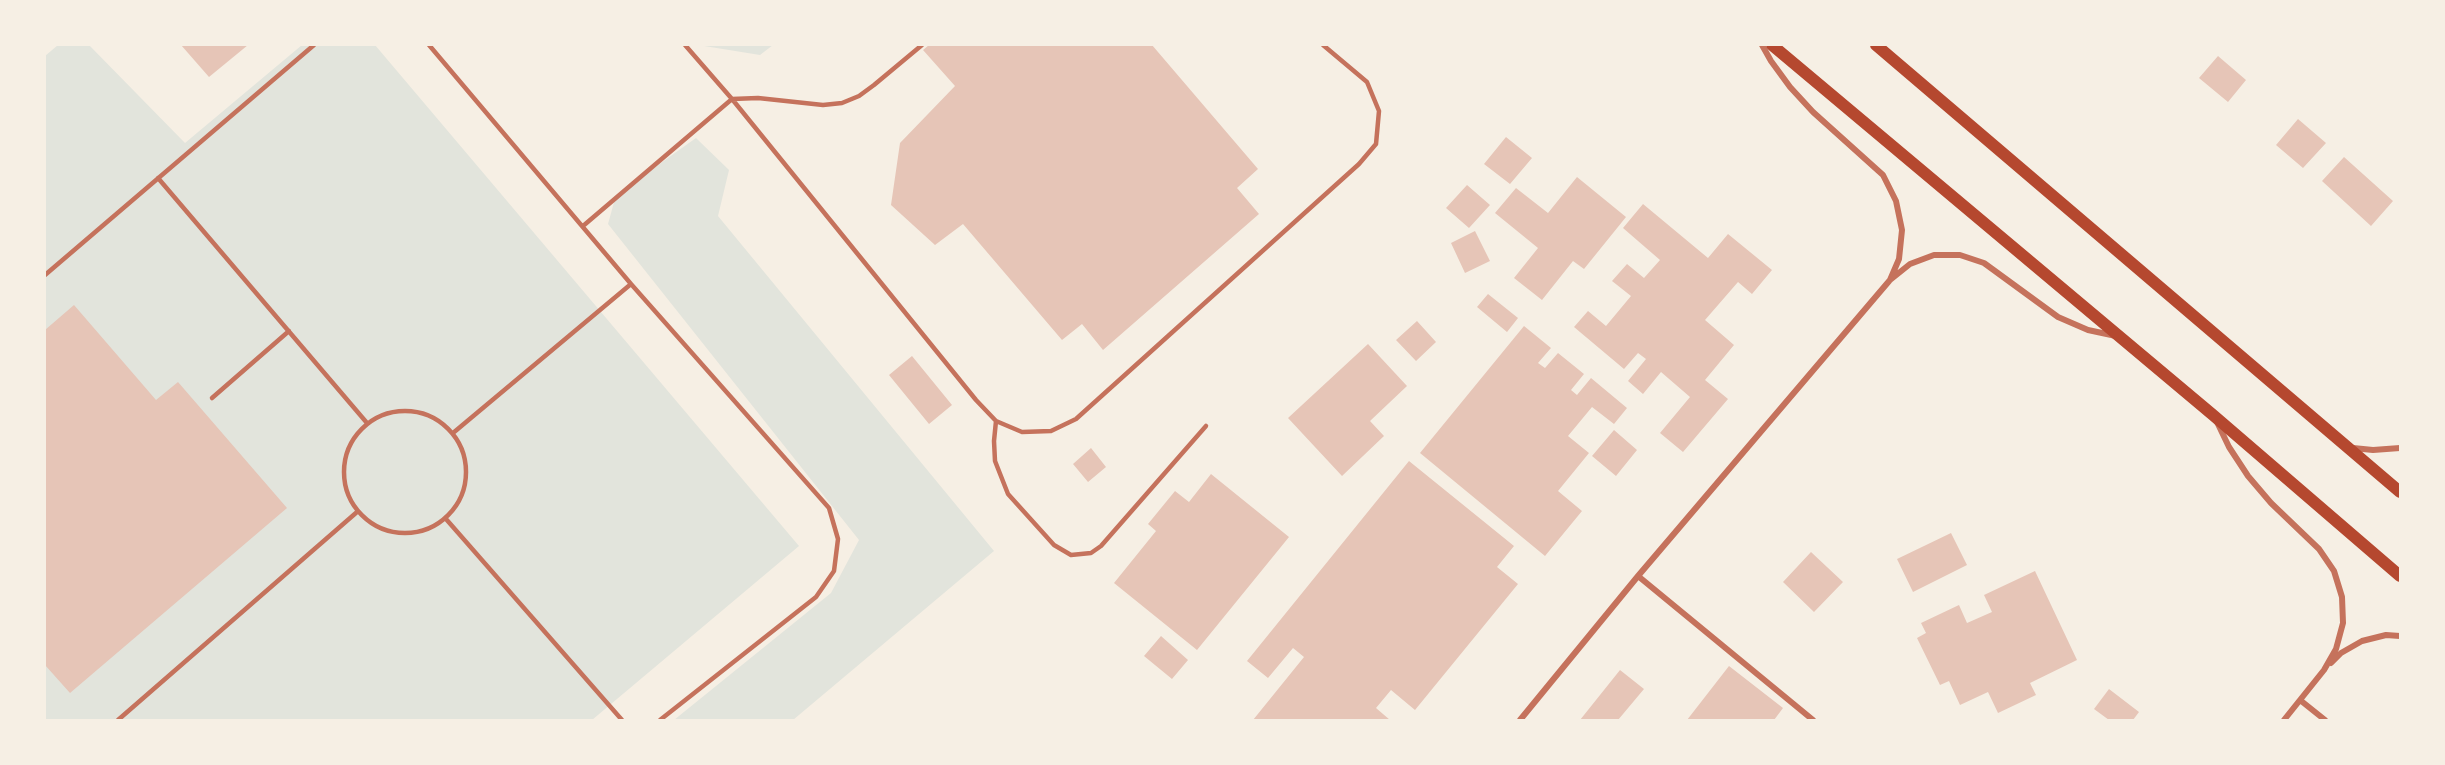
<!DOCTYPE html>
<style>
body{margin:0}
#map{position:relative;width:2445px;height:765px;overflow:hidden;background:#f6efe4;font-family:"Asap Condensed",sans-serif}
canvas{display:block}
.frame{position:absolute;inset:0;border:46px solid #f6efe4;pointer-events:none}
</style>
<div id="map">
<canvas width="2445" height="765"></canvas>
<div class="frame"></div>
</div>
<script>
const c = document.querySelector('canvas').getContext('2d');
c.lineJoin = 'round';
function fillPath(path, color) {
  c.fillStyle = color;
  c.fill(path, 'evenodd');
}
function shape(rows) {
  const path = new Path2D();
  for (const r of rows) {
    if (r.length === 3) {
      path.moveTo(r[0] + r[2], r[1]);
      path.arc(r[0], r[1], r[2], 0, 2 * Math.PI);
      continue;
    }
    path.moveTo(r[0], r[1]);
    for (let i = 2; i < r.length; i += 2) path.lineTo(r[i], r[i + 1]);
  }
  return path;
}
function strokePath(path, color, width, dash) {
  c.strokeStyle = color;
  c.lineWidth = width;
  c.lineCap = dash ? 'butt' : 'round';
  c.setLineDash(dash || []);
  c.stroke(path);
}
const green = shape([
 [58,45,89,45,185,143,302,45,375,45,799,546,592,720,45,720,45,56],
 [698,45,773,45,760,55],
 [696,138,729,170,718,216,994,551,793,720,674,720,831,593,859,540,608,224,616,195]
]);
const building = shape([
 [181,45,248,45,209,77],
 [929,45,1152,45,1258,169,1237,188,1259,214,1103,350,1082,324,1062,340,963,224,935,245,891,205,900,143,955,86,923,50],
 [2218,56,2246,80,2228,102,2199,78],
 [2298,119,2326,143,2303,168,2276,145],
 [1506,137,1532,158,1510,184,1484,164],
 [2344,157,2393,201,2371,226,2322,181],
 [1577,177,1626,217,1584,269,1573,261,1542,300,1514,278,1538,248,1495,213,1516,188,1548,213],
 [1467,185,1490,205,1469,228,1446,208],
 [1643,204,1708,258,1728,234,1772,270,1752,294,1738,282,1705,320,1734,345,1705,380,1728,399,1683,452,1660,433,1690,397,1661,372,1643,394,1628,381,1646,359,1638,353,1624,369,1574,327,1588,311,1606,326,1631,296,1612,281,1627,264,1644,278,1660,260,1623,228],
 [1475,231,1490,261,1465,273,1451,243],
 [1488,294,1518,318,1507,332,1477,307],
 [74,305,156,400,178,382,287,508,70,693,45,665,45,330],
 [1417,321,1436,342,1416,361,1396,340],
 [1524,326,1551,348,1538,363,1545,368,1558,353,1584,374,1571,390,1577,395,1591,378,1627,408,1614,424,1592,407,1568,436,1589,453,1558,491,1582,511,1545,556,1420,453],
 [1368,344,1407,386,1370,421,1384,436,1342,476,1288,418],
 [912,356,952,405,929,424,889,375],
 [1614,430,1637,450,1616,476,1592,456],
 [1091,448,1106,467,1088,482,1073,464],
 [1409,461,1514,546,1497,567,1518,584,1415,710,1391,690,1376,708,1390,720,1253,720,1304,657,1293,648,1268,678,1247,661],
 [1211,474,1289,537,1197,650,1114,583,1156,531,1148,524,1175,491,1189,502],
 [1951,533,1967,565,1913,592,1897,559],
 [1811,552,1843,582,1814,612,1783,582],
 [2035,571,2077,660,2030,683,2036,695,1998,713,1988,692,1960,705,1949,681,1940,685,1917,638,1926,633,1921,623,1959,605,1967,623,1992,612,1984,595],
 [1161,636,1188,660,1172,679,1144,656],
 [1729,666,1783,708,1774,720,1687,720],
 [1620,670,1644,689,1618,720,1580,720],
 [2109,689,2139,712,2133,720,2109,720,2094,709]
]);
const service = shape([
 [429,45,631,284,829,508,838,539,834,571,816,597,660,720],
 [685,45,732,99,976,400,996,421,1022,432,1051,431,1076,419,1359,164,1376,144,1379,111,1367,82,1323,45],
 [158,178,367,423],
 [583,226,732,99,758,98,823,105,842,103,859,96,874,85,922,45],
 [45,275,314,45],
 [212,398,289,331],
 [405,472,61],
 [996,421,994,441,995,461,1008,494,1054,545,1071,555,1091,553,1101,546,1206,426],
 [453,433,631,284],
 [446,519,622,720],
 [118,720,357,512]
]);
const minor = shape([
 [1762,45,1771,61,1790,87,1813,112,1883,175,1896,201,1902,230,1899,259,1890,280],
 [2217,422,2229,447,2248,476,2271,503,2319,549,2334,571,2342,597,2343,623,2336,649,2324,670,2284,720],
 [2353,448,2373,450,2400,448],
 [1638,576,1813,720],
 [2331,663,2341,653,2362,641,2386,635,2400,636],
 [2300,700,2325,720],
 [1520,720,1638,576,1890,280,1910,264,1934,255,1960,255,1984,263,2058,317,2088,330,2116,336]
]);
const secondary = shape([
 [1772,45,2213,415,2400,576],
 [1876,45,2400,492]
]);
fillPath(green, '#e2e4dc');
fillPath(building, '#e6c5b7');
strokePath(service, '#c5725c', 4.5);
strokePath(minor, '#c5725c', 6);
strokePath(secondary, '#b5482f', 12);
</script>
